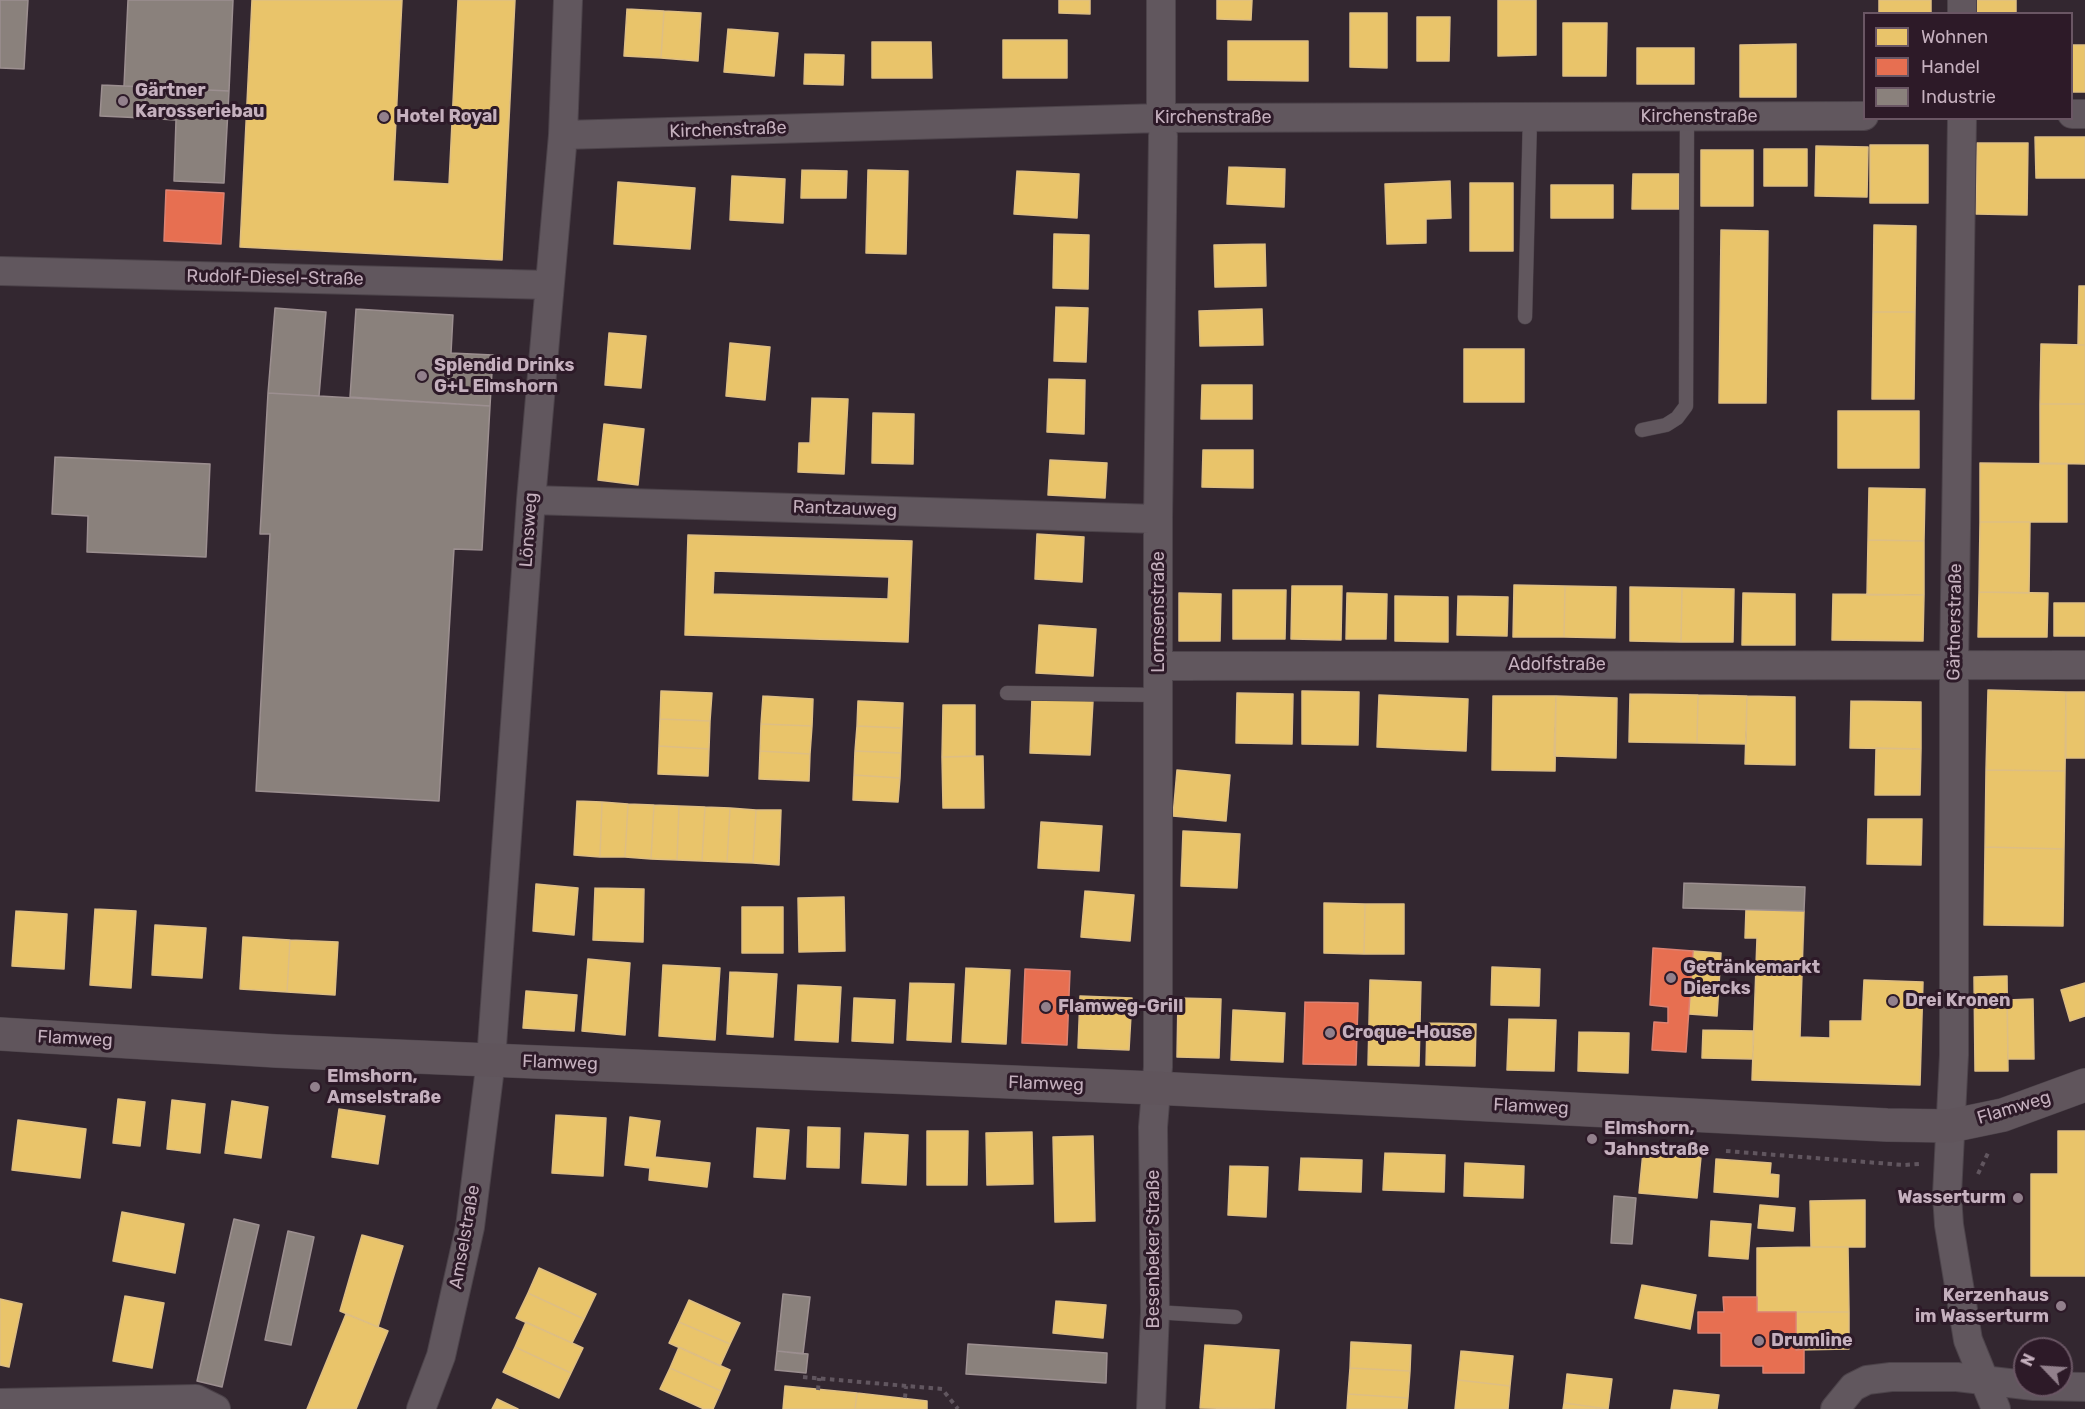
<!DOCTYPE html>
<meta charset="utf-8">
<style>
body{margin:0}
#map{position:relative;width:2085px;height:1409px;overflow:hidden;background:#332730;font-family:Rubik,sans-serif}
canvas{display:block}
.legend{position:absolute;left:1863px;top:12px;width:210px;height:108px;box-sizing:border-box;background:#2d1a28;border:2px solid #6a5664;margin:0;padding:8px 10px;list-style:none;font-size:18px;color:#c5b0be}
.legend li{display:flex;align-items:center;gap:12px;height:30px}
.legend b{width:30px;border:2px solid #6a5664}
.north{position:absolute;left:2013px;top:1337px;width:60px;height:60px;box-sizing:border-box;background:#2d1a28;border:2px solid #6a5664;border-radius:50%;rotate:295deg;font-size:16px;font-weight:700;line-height:24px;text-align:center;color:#c5b0be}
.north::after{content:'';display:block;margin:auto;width:21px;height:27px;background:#92808c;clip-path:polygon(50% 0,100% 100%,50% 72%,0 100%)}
</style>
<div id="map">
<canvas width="2085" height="1409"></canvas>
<ul class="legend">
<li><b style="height:16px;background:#e9c46a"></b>Wohnen</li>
<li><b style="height:16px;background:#e76f51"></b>Handel</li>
<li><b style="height:16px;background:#8a817c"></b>Industrie</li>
</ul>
<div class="north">N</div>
</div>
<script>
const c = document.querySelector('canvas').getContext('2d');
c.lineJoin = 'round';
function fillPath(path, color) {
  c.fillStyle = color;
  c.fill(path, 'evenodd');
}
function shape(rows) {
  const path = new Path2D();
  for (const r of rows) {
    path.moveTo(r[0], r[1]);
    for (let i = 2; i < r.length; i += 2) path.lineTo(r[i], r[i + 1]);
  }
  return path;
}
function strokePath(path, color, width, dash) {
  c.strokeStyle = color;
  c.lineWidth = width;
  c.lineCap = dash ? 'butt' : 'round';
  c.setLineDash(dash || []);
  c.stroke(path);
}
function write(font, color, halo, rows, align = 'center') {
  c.font = font + ' Rubik,sans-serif';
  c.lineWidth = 6;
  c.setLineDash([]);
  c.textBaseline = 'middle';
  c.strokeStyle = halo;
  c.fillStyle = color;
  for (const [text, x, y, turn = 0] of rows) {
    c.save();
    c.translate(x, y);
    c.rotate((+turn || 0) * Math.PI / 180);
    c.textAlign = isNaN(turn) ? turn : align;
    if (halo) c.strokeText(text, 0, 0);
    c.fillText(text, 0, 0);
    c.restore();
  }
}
const homes = shape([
 [252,0,402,0,393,181,449,184,458,0,515,0,502,260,240,247,252,0],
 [1059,0,1090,0,1090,14,1059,13,1059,0],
 [1217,0,1252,0,1251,20,1217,19,1217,0],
 [1498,0,1536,0,1536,55,1498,56,1498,0],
 [1879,0,1931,0,1931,14,1879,14,1879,0],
 [1977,0,2016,0,2016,14,1976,14,1977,0],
 [627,9,664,11,661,58,624,56,627,9],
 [664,11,701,13,698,61,661,58,664,11],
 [1350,13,1387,13,1387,68,1350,67,1350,13],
 [1417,17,1450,17,1449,61,1417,61,1417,17],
 [1563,23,1607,23,1606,76,1563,76,1563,23],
 [728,29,778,33,774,76,724,72,728,29],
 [1003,40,1067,40,1067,78,1003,78,1003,40],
 [1228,41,1308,41,1308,81,1228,80,1228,41],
 [872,42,931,42,932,78,872,78,872,42],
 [1796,44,1796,97,1740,97,1740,45,1796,44],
 [2072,45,2085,45,2085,92,2072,92,2072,45],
 [1637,48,1694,48,1694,84,1637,84,1637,48],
 [805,54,844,55,843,85,804,84,805,54],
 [2035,137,2085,137,2085,178,2036,178,2035,137],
 [1977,143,2028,143,2027,215,1976,214,1977,143],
 [1870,145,1928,145,1928,203,1870,203,1870,145],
 [1816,146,1868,147,1867,197,1815,196,1816,146],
 [1764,149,1807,149,1807,186,1764,186,1764,149],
 [1701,150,1753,150,1753,206,1701,206,1701,150],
 [1229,167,1285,169,1284,207,1227,204,1229,167],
 [802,170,847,171,846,198,801,198,802,170],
 [868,170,908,171,906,254,866,253,868,170],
 [1017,171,1079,174,1077,218,1014,214,1017,171],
 [1633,174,1679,174,1679,209,1632,209,1633,174],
 [732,176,785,179,783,223,730,220,732,176],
 [1450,181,1451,218,1426,219,1426,243,1387,244,1385,184,1450,181],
 [618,182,695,188,690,249,614,244,618,182],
 [1470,183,1513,183,1513,251,1470,251,1470,183],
 [1551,185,1613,185,1613,218,1551,218,1551,185],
 [1874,225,1916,226,1915,312,1873,312,1874,225],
 [1721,230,1768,231,1766,403,1719,403,1721,230],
 [1054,234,1089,235,1088,289,1053,288,1054,234],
 [1265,244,1266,286,1215,287,1214,245,1265,244],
 [2079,286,2085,286,2085,345,2078,345,2079,286],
 [1056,307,1088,308,1086,362,1054,361,1056,307],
 [1262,309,1263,345,1200,346,1199,311,1262,309],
 [1873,312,1915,312,1914,399,1872,399,1873,312],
 [609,333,646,336,641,388,605,385,609,333],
 [730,343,770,347,765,400,726,396,730,343],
 [2041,344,2085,345,2085,404,2040,404,2041,344],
 [1464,349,1524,349,1524,402,1464,402,1464,349],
 [1049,379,1085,380,1084,434,1047,432,1049,379],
 [1202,385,1252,385,1252,419,1201,419,1202,385],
 [812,398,848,399,844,474,798,472,799,443,810,443,812,398],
 [2040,404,2085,404,2085,464,2040,463,2040,404],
 [1838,411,1919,411,1919,468,1838,468,1838,411],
 [873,413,914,414,913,464,872,463,873,413],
 [604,424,644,429,638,485,598,480,604,424],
 [1203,450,1253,450,1253,488,1202,487,1203,450],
 [1050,460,1107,463,1105,498,1048,495,1050,460],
 [1980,463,2067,464,2067,522,1980,522,1980,463],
 [1869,488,1925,489,1924,541,1868,540,1869,488],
 [1980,522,2030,522,2029,593,1979,592,1980,522],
 [1037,534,1084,537,1082,582,1035,579,1037,534],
 [688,535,912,541,908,642,685,635,688,535],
 [714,571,889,577,888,599,713,594,714,571],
 [1868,540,1924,541,1924,595,1867,595,1868,540],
 [1514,585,1565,586,1564,637,1513,637,1514,585],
 [1292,586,1342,586,1341,640,1291,639,1292,586],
 [1565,586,1616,587,1615,638,1564,637,1565,586],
 [1630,587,1682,588,1681,642,1630,641,1630,587],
 [1682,588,1734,589,1733,642,1681,642,1682,588],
 [1233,590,1286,590,1285,639,1233,639,1233,590],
 [1979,592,2048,593,2047,637,1978,637,1979,592],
 [1179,593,1221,594,1220,641,1179,641,1179,593],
 [1347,593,1387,594,1386,639,1346,639,1347,593],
 [1743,593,1795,594,1795,645,1742,645,1743,593],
 [1833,594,1924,595,1923,641,1832,640,1833,594],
 [1395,596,1448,597,1448,642,1395,641,1395,596],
 [1458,596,1508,597,1507,636,1457,635,1458,596],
 [2054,603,2085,603,2085,636,2054,636,2054,603],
 [1039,625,1096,629,1093,676,1036,673,1039,625],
 [1988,690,2066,692,2065,771,1986,770,1988,690],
 [661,691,712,693,710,721,660,719,661,691],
 [1302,691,1359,692,1358,745,1302,744,1302,691],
 [2066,692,2085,692,2085,758,2066,758,2066,692],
 [1237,693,1293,694,1292,744,1236,743,1237,693],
 [1630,694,1698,695,1697,743,1629,742,1630,694],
 [1379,695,1468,699,1466,751,1377,747,1379,695],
 [1698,695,1747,696,1746,744,1697,743,1698,695],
 [763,696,813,699,812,726,761,724,763,696],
 [1493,696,1556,696,1555,771,1492,770,1493,696],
 [1556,696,1617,698,1616,758,1554,756,1556,696],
 [1747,696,1795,697,1795,765,1745,764,1747,696],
 [1032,698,1093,701,1090,755,1030,753,1032,698],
 [858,701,903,703,902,728,857,726,858,701],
 [1851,701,1921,702,1921,749,1850,748,1851,701],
 [943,705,975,705,975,756,942,757,943,705],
 [660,719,710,721,709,749,659,746,660,719],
 [761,724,812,726,810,754,760,751,761,724],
 [857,726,902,728,901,753,855,751,857,726],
 [659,746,709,749,708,776,658,774,659,746],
 [1876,748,1921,749,1920,795,1875,795,1876,748],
 [760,751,810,754,809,781,759,779,760,751],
 [855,751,901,753,900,778,854,775,855,751],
 [983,756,984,808,943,808,942,757,983,756],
 [1177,770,1230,775,1226,821,1173,816,1177,770],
 [1986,770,2065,771,2064,849,1985,847,1986,770],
 [854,775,900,778,898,802,853,800,854,775],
 [577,801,602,802,600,857,574,855,577,801],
 [602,802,628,804,625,857,600,857,602,802],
 [628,804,654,805,651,859,625,857,628,804],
 [654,805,679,806,677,860,651,859,654,805],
 [679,806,705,807,702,861,677,860,679,806],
 [705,807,730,808,727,862,702,861,705,807],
 [730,808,756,810,753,863,727,862,730,808],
 [756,810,781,810,779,865,753,863,756,810],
 [1868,819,1922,819,1921,865,1867,864,1868,819],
 [1041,822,1102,826,1099,871,1038,868,1041,822],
 [1183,831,1240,834,1237,888,1181,886,1183,831],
 [1985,847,2064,849,2063,926,1984,925,1985,847],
 [536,884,578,888,574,935,533,931,536,884],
 [595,888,644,889,643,942,593,940,595,888],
 [1085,891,1134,895,1130,941,1081,937,1085,891],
 [844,897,845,951,799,952,798,898,844,897],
 [1324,903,1365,904,1364,954,1324,953,1324,903],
 [1365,904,1404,904,1404,954,1364,954,1365,904],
 [742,907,783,907,783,953,742,953,742,907],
 [95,909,136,911,131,988,90,985,95,909],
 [1746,909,1804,911,1800,1037,1830,1038,1830,1021,1862,1021,1864,980,1923,982,1920,1085,1752,1080,1757,938,1745,938,1746,909],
 [16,911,67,914,64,969,12,966,16,911],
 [155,925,206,928,202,978,152,975,155,925],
 [243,937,290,940,287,992,240,989,243,937],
 [290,940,338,942,335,995,287,992,290,940],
 [1693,951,1721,953,1717,1016,1689,1014,1693,951],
 [588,959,630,963,625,1035,582,1031,588,959],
 [663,965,720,968,715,1040,659,1036,663,965],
 [1492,967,1540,969,1539,1006,1491,1005,1492,967],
 [966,968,1010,970,1006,1044,962,1042,966,968],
 [730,972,777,974,773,1037,727,1034,730,972],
 [2007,976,2008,1071,1975,1071,1974,977,2007,976],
 [1370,980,1421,982,1419,1066,1368,1065,1370,980],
 [910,983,954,984,951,1042,907,1040,910,983],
 [2085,983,2085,1016,2070,1021,2061,990,2085,983],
 [798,985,841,987,838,1042,795,1040,798,985],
 [526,991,577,995,574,1031,523,1028,526,991],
 [1080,996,1132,998,1129,1050,1078,1048,1080,996],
 [854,998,895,1000,893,1043,852,1041,854,998],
 [1178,998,1221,999,1219,1058,1177,1057,1178,998],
 [2033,999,2034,1059,2008,1059,2007,1000,2033,999],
 [1233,1010,1285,1013,1283,1062,1231,1060,1233,1010],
 [1509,1019,1556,1020,1554,1071,1507,1070,1509,1019],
 [1427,1023,1476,1024,1475,1066,1426,1065,1427,1023],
 [1703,1030,1753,1031,1753,1059,1702,1058,1703,1030],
 [1579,1032,1629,1033,1628,1073,1578,1071,1579,1032],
 [118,1099,145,1102,140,1146,113,1143,118,1099],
 [172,1100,205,1104,200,1153,167,1149,172,1100],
 [232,1101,268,1107,261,1158,225,1153,232,1101],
 [339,1109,385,1116,378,1164,332,1157,339,1109],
 [556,1115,606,1118,603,1176,552,1173,556,1115],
 [630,1117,660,1121,655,1157,710,1163,707,1187,649,1180,650,1168,625,1165,630,1117],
 [18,1120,86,1129,80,1178,12,1170,18,1120],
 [808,1127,840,1128,839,1168,807,1167,808,1127],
 [757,1128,789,1130,785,1179,754,1177,757,1128],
 [927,1131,968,1131,967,1185,927,1185,927,1131],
 [2058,1131,2085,1131,2085,1276,2031,1276,2031,1174,2058,1174,2058,1131],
 [1032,1132,1033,1184,987,1185,986,1133,1032,1132],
 [865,1133,908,1135,906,1185,862,1183,865,1133],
 [1093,1136,1095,1221,1055,1222,1053,1137,1093,1136],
 [1643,1152,1701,1157,1697,1198,1639,1193,1643,1152],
 [1385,1153,1445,1155,1444,1192,1383,1190,1385,1153],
 [1301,1158,1362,1160,1361,1192,1299,1190,1301,1158],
 [1716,1159,1771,1163,1770,1174,1779,1175,1778,1197,1714,1192,1716,1159],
 [1465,1163,1524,1166,1523,1198,1464,1196,1465,1163],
 [1230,1166,1268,1167,1266,1217,1228,1215,1230,1166],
 [1865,1200,1865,1247,1811,1247,1810,1201,1865,1200],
 [1760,1205,1795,1208,1793,1231,1758,1228,1760,1205],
 [122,1212,184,1224,175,1273,113,1261,122,1212],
 [1711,1221,1751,1224,1748,1259,1709,1256,1711,1221],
 [362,1235,403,1246,378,1327,340,1311,362,1235],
 [1811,1247,1848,1247,1849,1312,1757,1312,1757,1248,1811,1247],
 [539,1268,596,1294,584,1319,528,1293,539,1268],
 [1642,1285,1696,1295,1690,1329,1635,1318,1642,1285],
 [528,1293,584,1319,572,1343,516,1318,528,1293],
 [125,1296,164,1303,152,1368,113,1361,125,1296],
 [0,1299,22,1304,9,1367,0,1365,0,1299],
 [689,1300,740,1323,730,1344,679,1322,689,1300],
 [1056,1301,1106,1305,1103,1338,1053,1333,1056,1301],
 [1796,1312,1849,1312,1849,1349,1796,1350,1796,1312],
 [346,1314,388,1331,356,1409,307,1409,346,1314],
 [526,1322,583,1348,571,1373,515,1347,526,1322],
 [679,1322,730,1344,720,1366,669,1343,679,1322],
 [1351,1342,1411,1345,1410,1371,1350,1368,1351,1342],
 [1205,1345,1279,1350,1274,1409,1200,1408,1205,1345],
 [515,1347,571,1373,559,1398,503,1372,515,1347],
 [679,1347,730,1370,721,1391,670,1368,679,1347],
 [1461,1351,1513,1356,1510,1386,1458,1380,1461,1351],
 [670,1368,721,1391,713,1409,704,1409,660,1389,670,1368],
 [1350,1368,1410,1371,1408,1398,1348,1394,1350,1368],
 [1567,1374,1612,1379,1608,1409,1564,1403,1567,1374],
 [1458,1380,1510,1386,1508,1409,1455,1409,1458,1380],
 [785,1386,857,1393,855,1409,783,1409,785,1386],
 [1674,1390,1719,1395,1717,1409,1671,1409,1674,1390],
 [857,1393,927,1401,927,1409,855,1409,857,1393],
 [1348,1394,1408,1398,1407,1409,1347,1409,1348,1394],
 [497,1399,518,1409,492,1409,497,1399],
 [1564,1403,1608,1409,1563,1409,1564,1403]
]);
const shops = shape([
 [166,190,224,193,221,244,164,241,166,190],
 [1653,948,1693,951,1686,1052,1652,1050,1654,1022,1668,1023,1668,1007,1650,1005,1653,948],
 [1025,969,1070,971,1067,1045,1022,1043,1025,969],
 [1305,1002,1358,1003,1356,1065,1303,1064,1305,1002],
 [1723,1297,1757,1297,1757,1312,1796,1312,1796,1350,1804,1349,1804,1373,1763,1373,1763,1366,1721,1366,1721,1333,1698,1333,1698,1312,1724,1312,1723,1297]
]);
const industry = shape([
 [0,0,28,0,24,69,0,68,0,0],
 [128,0,233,0,229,91,124,86,128,0],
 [102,85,146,87,144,118,100,116,102,85],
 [146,87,229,91,224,183,174,181,176,120,144,118,146,87],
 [275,308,326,312,319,396,268,393,275,308],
 [356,309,453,315,451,353,493,355,490,406,350,397,356,309],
 [268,393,490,406,482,550,454,549,439,801,256,791,270,534,260,534,268,393],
 [55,457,210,464,206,557,87,552,88,516,52,514,55,457],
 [1684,883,1805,887,1804,911,1683,908,1684,883],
 [1614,1196,1636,1198,1632,1244,1611,1243,1614,1196],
 [234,1219,259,1225,222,1387,197,1381,234,1219],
 [288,1231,314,1237,291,1345,265,1340,288,1231],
 [783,1294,810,1297,803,1354,777,1351,783,1294],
 [968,1344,1107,1353,1106,1383,966,1374,968,1344],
 [777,1351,808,1354,806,1373,775,1370,777,1351]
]);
const path = shape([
 [1726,1151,1904,1165,1919,1164],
 [1978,1174,1989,1151],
 [803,1377,942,1389,958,1409],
 [818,1390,819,1378],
 [905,1398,906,1386]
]);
const lane = shape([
 [1525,317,1530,117],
 [1642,430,1666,425,1677,418,1686,406,1687,117],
 [1007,693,1159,695],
 [1155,1312,1235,1317]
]);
const street = shape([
 [1161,0,1161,118],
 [1962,14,1962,0],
 [2072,114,2085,114],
 [1962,118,1954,665,1954,1055,1947,1195,1949,1225,1968,1340,1996,1409],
 [563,135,1161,118,1864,116],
 [0,271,549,285],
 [531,500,1158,519],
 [1160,666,2085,665],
 [0,1403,196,1399,216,1409],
 [421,1409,441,1356,470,1227,491,1060,531,500,563,135,568,0],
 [1151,1409,1155,1312,1153,1127,1158,1067,1158,519,1163,136],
 [1835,1409,1853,1387,1867,1380,1891,1377,1957,1377,2034,1386,2085,1387]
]);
const secondary = shape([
 [0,1034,276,1051,1154,1088,1887,1125,1950,1126,2003,1115,2085,1085]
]);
const markers = [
 [123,101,6,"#92808c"],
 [384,117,6,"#92808c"],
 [422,376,6,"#92808c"],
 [1671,978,6,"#92808c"],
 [1893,1001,6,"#92808c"],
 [1046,1007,6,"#92808c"],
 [1330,1033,6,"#92808c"],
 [315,1087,6,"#92808c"],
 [1592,1139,6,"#92808c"],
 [2018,1198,6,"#92808c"],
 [2061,1306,6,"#92808c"],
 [1759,1341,6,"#92808c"]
];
const poiNames = [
 ["Gärtner",135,91],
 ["Karosseriebau",135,112],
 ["Hotel Royal",396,117],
 ["Splendid Drinks",434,366],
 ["G+L Elmshorn",434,387],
 ["Getränkemarkt",1683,968],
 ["Diercks",1683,989],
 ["Drei Kronen",1905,1001],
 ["Flamweg-Grill",1058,1007],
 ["Croque-House",1342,1033],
 ["Elmshorn,",327,1077],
 ["Amselstraße",327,1098],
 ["Elmshorn,",1604,1129],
 ["Jahnstraße",1604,1150],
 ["Wasserturm",2006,1198,"right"],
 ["Kerzenhaus",2049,1296,"right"],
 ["im Wasserturm",2049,1317,"right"],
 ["Drumline",1771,1341]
];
const streetNames = [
 ["Kirchenstraße",1699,117],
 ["Kirchenstraße",1213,118],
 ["Kirchenstraße",728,130,-2],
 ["Rudolf-Diesel-Straße",275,278,1],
 ["Rantzauweg",845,509,2],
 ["Lönsweg",529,530,-86],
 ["Lornsenstraße",1159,612,-90],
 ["Gärtnerstraße",1955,622,-89],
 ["Adolfstraße",1557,665],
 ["Flamweg",75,1039,3],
 ["Flamweg",560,1063,2],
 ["Flamweg",1046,1084,2],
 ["Flamweg",1531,1107,3],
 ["Flamweg",2014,1108,-17],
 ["Amselstraße",465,1237,-80],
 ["Besenbeker Straße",1154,1249,-90]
];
fillPath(homes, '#e9c46a');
strokePath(homes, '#debe83', 1.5);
fillPath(shops, '#e76f51');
strokePath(shops, '#dd8272', 1.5);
fillPath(industry, '#8a817c');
strokePath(industry, '#9c8f90', 1.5);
strokePath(lane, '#4c434a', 15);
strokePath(street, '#4c434a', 30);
strokePath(secondary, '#4c434a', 34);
strokePath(path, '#61565f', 4, [4.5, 4.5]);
strokePath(lane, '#61575e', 14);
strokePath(street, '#61575e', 28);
strokePath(secondary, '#60555c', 33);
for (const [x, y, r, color] of markers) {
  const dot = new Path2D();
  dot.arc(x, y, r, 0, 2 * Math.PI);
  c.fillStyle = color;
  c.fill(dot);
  strokePath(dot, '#2d1a28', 2);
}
write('bold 18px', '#c5b0be', '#2d1a28', poiNames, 'left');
write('18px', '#c5b0be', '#2d1a28', streetNames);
</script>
